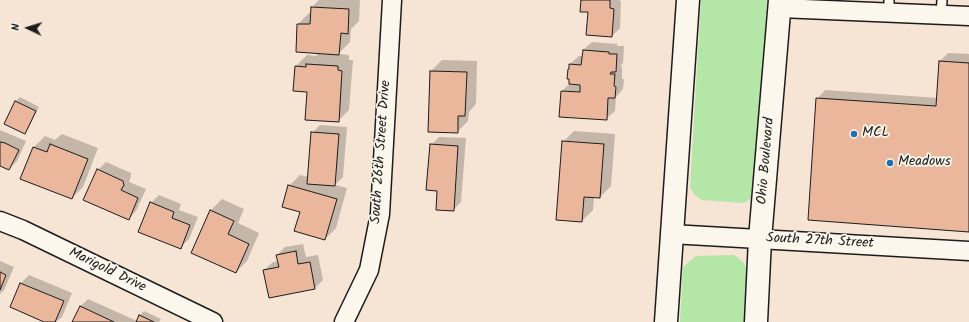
<!DOCTYPE html>
<style>
body{margin:0}
#map{position:relative;width:969px;height:322px;overflow:hidden;background:#f6e4d4;font-family:Kalam,sans-serif}
canvas{display:block}
.north{position:absolute;left:8px;top:8px;width:40px;height:40px;-webkit-text-stroke:3px #fbf7ec;paint-order:stroke;rotate:274deg;font-size:11px;font-weight:700;line-height:16px;text-align:center;color:#1c1c1c}
.north::after{content:'';display:block;margin:auto;width:14px;height:18px;background:#1c1c1c;clip-path:polygon(50% 0,100% 100%,50% 72%,0 100%)}
</style>
<div id="map">
<canvas width="969" height="322"></canvas>
<div class="north">N</div>
</div>
<script>
const c = document.querySelector('canvas').getContext('2d');
c.lineJoin = 'round';
function fillPath(path, color) {
  c.fillStyle = color;
  c.fill(path, 'evenodd');
}
function shape(rows) {
  const path = new Path2D();
  for (const r of rows) {
    path.moveTo(r[0], r[1]);
    for (let i = 2; i < r.length; i += 2) path.lineTo(r[i], r[i + 1]);
  }
  return path;
}
function strokePath(path, color, width, dash) {
  c.strokeStyle = color;
  c.lineWidth = width;
  c.lineCap = dash ? 'butt' : 'round';
  c.setLineDash(dash || []);
  c.stroke(path);
}
function write(font, color, halo, rows, align = 'center') {
  c.font = font + ' Kalam,sans-serif';
  c.lineWidth = 3.5;
  c.setLineDash([]);
  c.textBaseline = 'middle';
  c.strokeStyle = halo;
  c.fillStyle = color;
  for (const [text, x, y, turn = 0] of rows) {
    c.save();
    c.translate(x, y);
    c.rotate((+turn || 0) * Math.PI / 180);
    c.textAlign = isNaN(turn) ? turn : align;
    if (halo) c.strokeText(text, 0, 0);
    c.fillText(text, 0, 0);
    c.restore();
  }
}
const green = shape([
 [701,0,767,0,755,194,749,200,743,203,702,200,695,195,690,188],
 [734,255,742,261,746,267,749,274,746,322,680,322,683,267,696,256]
]);
const shadow = shape([
 [319,0,360,0,359,21,351,29,350,42,338,54,349,55,349,60,353,60,349,110,338,121,308,91,296,66,307,55,316,56,319,52,298,24,309,13,312,13,312,7],
 [582,0,618,0,621,1,620,28,612,36,589,11],
 [592,42,617,44,617,46,624,46,623,63,620,66,622,66,622,79,624,79,623,89,616,97,615,111,606,119,562,91,570,83,570,64,579,56,583,56,583,50],
 [948,53,969,54,969,231,817,99,825,90,938,98,940,61],
 [442,60,477,61,476,104,469,112,468,121,457,132,431,71],
 [20,97,39,107,28,129,24,133,5,123,16,101],
 [320,125,347,127,343,177,335,185,347,188,336,228,325,239,301,212,289,186,300,175,309,177,312,133],
 [0,130,26,141,17,161,9,169,0,165],
 [574,131,615,134,611,186,600,197,594,197,593,210,582,221,563,142],
 [62,134,98,148,83,187,72,198,22,178,34,147,45,136,55,140],
 [439,137,466,138,461,202,453,210,438,190,431,145],
 [106,162,131,173,131,176,129,182,146,189,136,211,128,219,98,170],
 [159,195,181,204,179,210,198,217,189,239,181,247,151,203],
 [222,199,244,209,238,223,259,233,247,261,236,272,211,210],
 [303,244,306,257,318,255,323,280,315,288,264,270,273,262,278,261,277,255,285,247],
 [0,261,14,267,4,290,0,294],
 [29,275,72,293,62,317,56,322,47,322,11,307,21,283],
 [88,299,137,321,140,315,144,311,161,319,159,322,75,322,80,307]
]);
const building = shape([
 [581,0,610,0,610,8,614,9,612,37,586,35,588,12,580,12,581,0],
 [311,7,349,9,348,34,341,33,339,55,296,52,297,24,310,24,311,7],
 [583,50,609,52,609,54,617,54,616,72,611,72,610,74,615,74,614,86,616,87,615,98,608,98,607,120,559,117,561,91,580,92,580,85,569,84,569,79,567,79,568,69,569,69,569,64,581,65,583,50],
 [939,61,969,63,969,232,808,220,816,98,936,106,939,61],
 [306,64,338,66,338,70,342,71,339,122,305,120,307,92,293,91,295,66,306,67,306,64],
 [430,71,467,72,465,116,458,116,458,133,428,132,430,71],
 [15,101,36,111,25,134,4,124,15,101],
 [311,132,339,134,335,186,307,184,311,132],
 [562,141,604,144,600,198,584,197,582,222,556,220,562,141],
 [0,142,5,143,19,150,9,170,0,166,0,142],
 [50,144,88,159,72,199,20,179,33,147,47,152,50,144],
 [430,144,458,146,454,211,436,210,437,191,426,190,430,144],
 [97,169,123,181,124,185,121,190,138,198,129,220,83,200,97,169],
 [288,185,337,199,325,240,294,231,300,212,282,207,288,185],
 [150,202,174,212,172,218,190,225,181,249,138,232,150,202],
 [210,210,234,221,228,234,249,244,236,273,191,253,210,210],
 [296,251,298,264,310,262,315,289,269,298,263,270,279,267,276,255,296,251],
 [0,272,6,275,0,290,0,272],
 [20,283,64,301,55,322,44,322,10,307,20,283],
 [80,306,114,322,72,322,80,306],
 [139,315,154,322,136,322,139,315]
]);
const service = shape([
 [889,13,889,0],
 [941,15,942,0]
]);
const minor = shape([
 [780,8,969,16],
 [0,221,23,230,213,322],
 [671,234,969,251],
 [344,322,369,270,380,214,392,0]
]);
const tertiary = shape([
 [666,322,688,0],
 [756,322,760,239,780,0]
]);
const markers = [
 [854,134,4,"#1f6fb2"],
 [890,163,4,"#1f6fb2"]
];
const poiNames = [
 ["MCL",862,134],
 ["Meadows",898,163]
];
const streetNames = [
 ["South 26th Street Drive",382,152,-86],
 ["Ohio Boulevard",767,161,-85],
 ["South 27th Street",820,242,3],
 ["Marigold Drive",107,271,26]
];
fillPath(green, '#b3e6a7');
fillPath(shadow, '#0003');
fillPath(building, '#ebb79c');
strokePath(building, '#1c1c1c', 1);
strokePath(service, '#1c1c1c', 12);
strokePath(minor, '#1c1c1c', 21);
strokePath(tertiary, '#1c1c1c', 25);
strokePath(service, '#fbf7ec', 9);
strokePath(minor, '#fbf7ec', 18);
strokePath(tertiary, '#fbf7ec', 22);
for (const [x, y, r, color] of markers) {
  const dot = new Path2D();
  dot.arc(x, y, r, 0, 2 * Math.PI);
  c.fillStyle = color;
  c.fill(dot);
  strokePath(dot, '#fbf7ec', 1.5);
}
write('14px', '#1c1c1c', '#fbf7ec', poiNames, 'left');
write('14px', '#1c1c1c', '#fbf7ec', streetNames);
</script>
